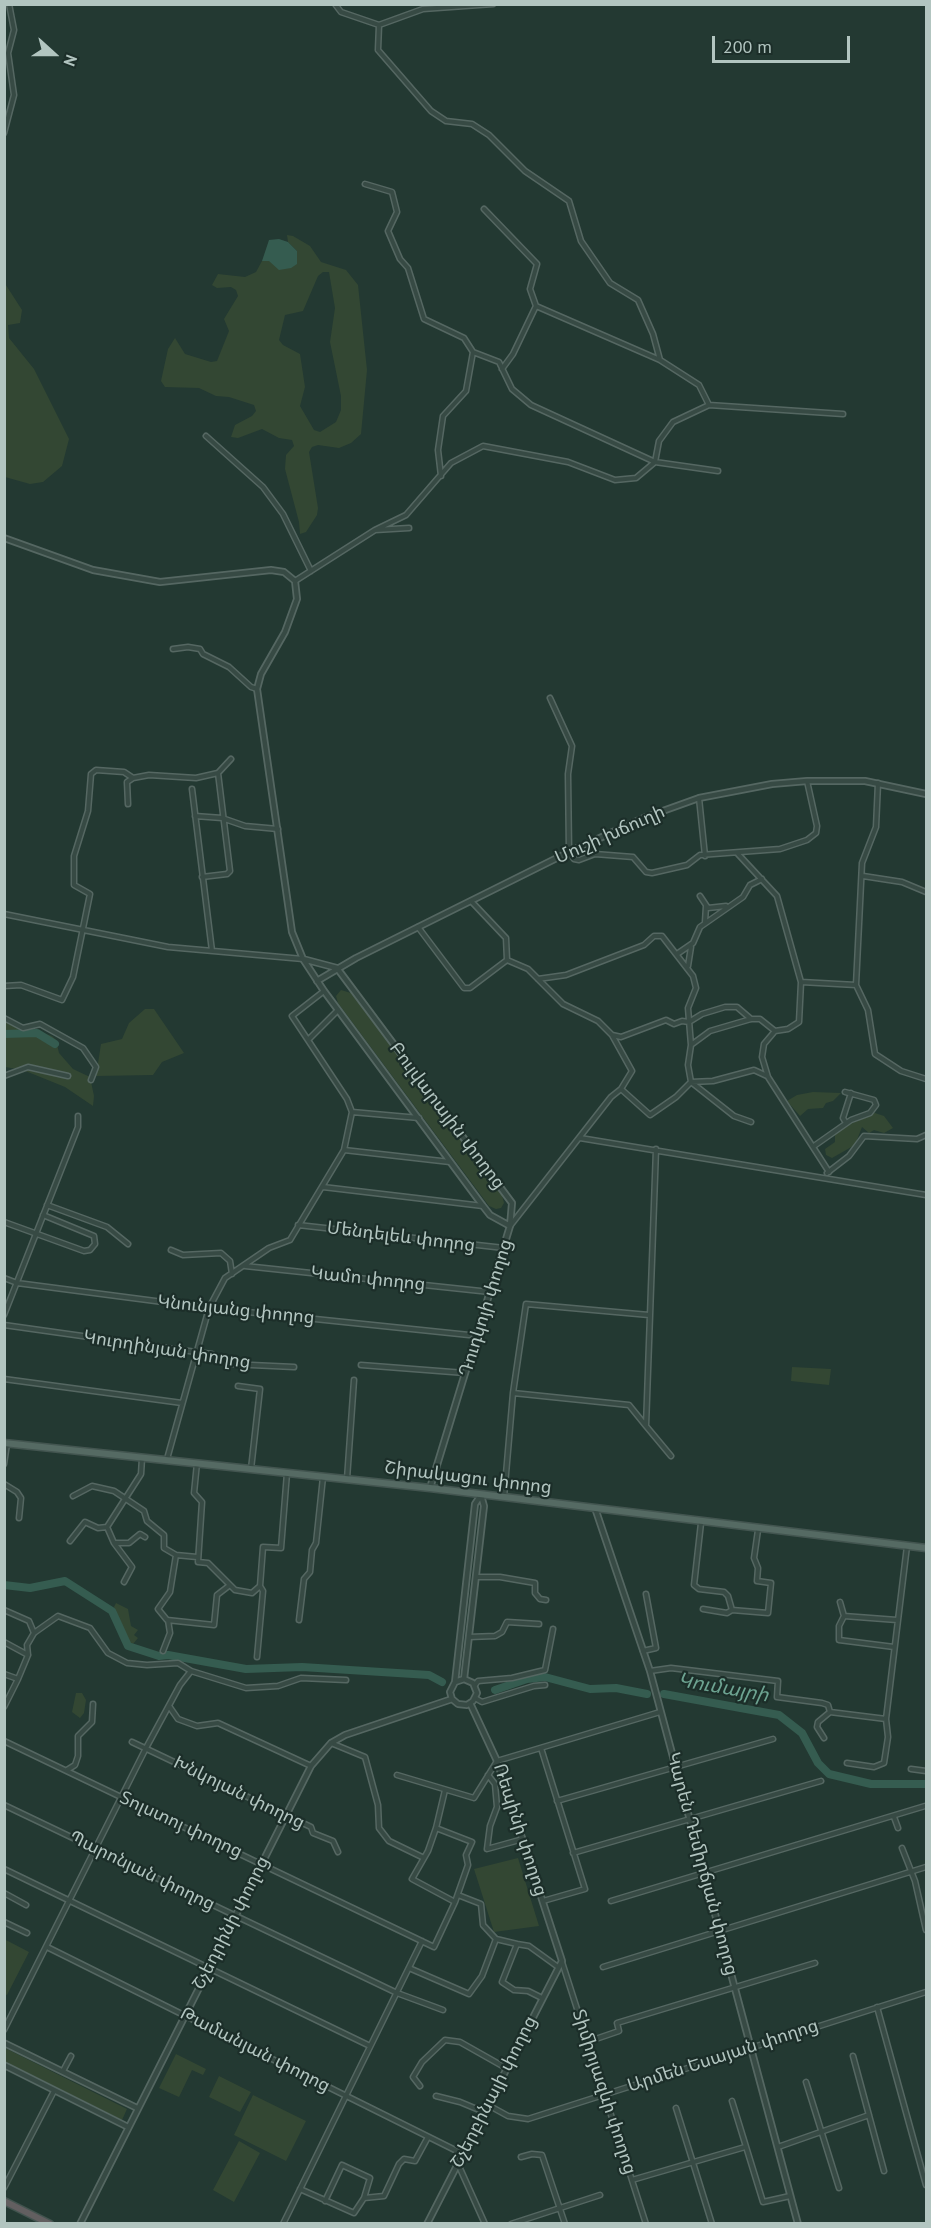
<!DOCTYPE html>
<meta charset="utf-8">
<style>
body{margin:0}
#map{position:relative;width:931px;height:2228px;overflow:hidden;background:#233932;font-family:"PT Sans",sans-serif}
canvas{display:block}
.frame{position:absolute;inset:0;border:6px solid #b2c5c0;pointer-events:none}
.north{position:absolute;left:24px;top:24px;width:60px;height:60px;-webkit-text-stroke:4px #1c2e29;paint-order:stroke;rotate:111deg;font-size:16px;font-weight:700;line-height:24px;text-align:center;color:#b2c5c0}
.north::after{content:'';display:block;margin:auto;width:21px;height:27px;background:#b2c5c0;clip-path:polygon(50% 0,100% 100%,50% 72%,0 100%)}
.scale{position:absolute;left:712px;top:36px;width:138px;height:27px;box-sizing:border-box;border:3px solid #b2c5c0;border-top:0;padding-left:8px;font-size:18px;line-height:21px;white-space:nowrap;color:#b2c5c0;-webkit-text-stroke:4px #1c2e29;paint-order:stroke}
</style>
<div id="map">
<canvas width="931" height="2228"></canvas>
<div class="frame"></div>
<div class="north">N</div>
<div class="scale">200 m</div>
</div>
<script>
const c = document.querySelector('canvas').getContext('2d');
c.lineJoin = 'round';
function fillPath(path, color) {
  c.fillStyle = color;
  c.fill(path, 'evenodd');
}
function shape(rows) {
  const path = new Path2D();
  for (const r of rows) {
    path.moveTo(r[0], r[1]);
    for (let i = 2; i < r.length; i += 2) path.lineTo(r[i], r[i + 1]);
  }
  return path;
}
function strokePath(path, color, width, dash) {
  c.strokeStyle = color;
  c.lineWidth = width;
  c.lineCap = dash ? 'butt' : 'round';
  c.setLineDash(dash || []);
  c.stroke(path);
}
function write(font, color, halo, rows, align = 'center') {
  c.font = font + ' "PT Sans","Noto Sans Armenian",sans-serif';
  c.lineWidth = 4.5;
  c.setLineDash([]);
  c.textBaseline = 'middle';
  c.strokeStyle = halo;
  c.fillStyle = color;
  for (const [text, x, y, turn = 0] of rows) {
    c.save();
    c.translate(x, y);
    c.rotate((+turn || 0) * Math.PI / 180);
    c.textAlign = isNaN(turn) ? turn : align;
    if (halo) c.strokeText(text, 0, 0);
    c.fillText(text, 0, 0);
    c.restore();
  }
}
const green = shape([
 [287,235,293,236,310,246,321,262,346,270,358,285,367,370,361,434,351,443,339,448,318,445,312,447,309,452,318,508,317,515,306,532,300,534,299,522,285,469,286,455,294,446,292,440,279,438,262,429,238,438,231,437,235,425,252,416,256,411,254,405,229,397,216,396,199,388,165,387,161,381,168,349,175,338,185,354,211,362,217,361,229,331,224,319,238,296,236,290,231,287,217,288,212,285,218,274,245,277,256,272,262,261,269,261,297,251,288,242],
 [323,272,329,272,335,308,330,342,341,396,341,410,336,422,320,432,314,430,300,406,305,387,300,354,283,345,279,340,285,315,303,311,318,276],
 [4,282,22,310,20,323,8,325,9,338,34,369,69,439,62,466,43,482,30,484,5,477],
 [341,990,351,993,502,1195,504,1203,501,1208,496,1209,489,1206,338,1003,336,996],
 [145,1009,154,1009,184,1053,162,1062,153,1075,96,1076,101,1044,122,1039,129,1023],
 [4,1018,11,1023,52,1036,56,1040,59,1053,73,1069,90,1077,94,1096,93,1106,65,1087,23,1070,5,1067],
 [813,1092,841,1093,833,1101,826,1103,823,1108,808,1109,800,1116,787,1101,797,1095],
 [872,1112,884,1116,893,1128,884,1133,874,1130,869,1133,862,1127,855,1145,832,1158,826,1155,825,1149,835,1142,835,1133],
 [792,1367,831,1369,829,1385,791,1381],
 [116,1603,128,1609,131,1626,138,1630,134,1635,138,1638,133,1644,129,1642,119,1621,114,1607],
 [76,1693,82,1693,86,1700,84,1713,80,1718,72,1712],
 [518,1858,539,1926,494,1932,474,1869],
 [4,1939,29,1952,7,1995,4,1994],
 [5,2048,127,2109,122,2120,5,2062],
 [176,2054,206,2069,203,2075,192,2070,179,2097,159,2088],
 [219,2076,251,2092,240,2112,209,2097],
 [253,2095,306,2121,286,2161,234,2135],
 [239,2141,260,2153,234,2202,213,2190]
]);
const water = shape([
 [279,239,288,242,297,251,297,264,291,268,279,270,269,261,262,261,269,240]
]);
const river = shape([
 [4,1034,37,1033,55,1044],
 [4,1585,30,1588,65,1581,112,1611,128,1646,159,1656,168,1655,246,1669,302,1667,429,1675,442,1682],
 [495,1690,527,1679,545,1677,590,1689,616,1688,647,1694],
 [664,1694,779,1715,802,1733,818,1763,829,1774,871,1784,926,1784]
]);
const minor = shape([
 [335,4,341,12,379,25,378,50,431,111,446,121,472,124,489,135,525,171,569,201,581,241,610,283,638,300,653,334,660,360],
 [379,25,423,9,493,4],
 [4,133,14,95,8,53,14,30,9,4],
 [365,184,392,192,397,212,388,231,400,259,408,268,424,319,464,338,473,352,499,362,512,389,531,405,655,462,718,471],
 [484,209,537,264,530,289,536,306,660,360,699,385,709,405,843,414],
 [502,369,513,354,536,306],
 [206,436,263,487,283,514,311,571],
 [441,476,438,450,443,416,466,391,473,352],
 [375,530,406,515,451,463,483,446,568,462,615,480,636,478,655,462,659,441,673,422,709,405],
 [295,581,375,530,409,528],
 [173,649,188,647,200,649,203,654,229,667,251,687,257,689],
 [550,698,572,746,568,774,569,852,574,859,579,860,595,854,633,857,646,872,652,873,687,865,700,855,780,849,807,840,816,833,817,826,807,781],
 [192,789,212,951],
 [699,798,705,856],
 [128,804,127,782,133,778],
 [195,816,222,818,245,826,278,829],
 [738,854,777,896,801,982,799,1022,788,1029,775,1031,764,1044,762,1057,768,1077,829,1172],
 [863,876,902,882,926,892],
 [202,877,227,874,230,871,218,773,231,759],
 [700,896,708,908,726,906],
 [471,901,506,938,507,960,528,969,563,1004,598,1021,612,1035,621,1037,666,1020,674,1024,682,1021,689,1022,702,1014,725,1007,737,1007,751,1019],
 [4,914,168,947,303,959],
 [705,922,706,906],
 [418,927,464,988,470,988,507,960],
 [677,954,693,943,700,927,743,897,750,885,762,879],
 [688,966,691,947],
 [538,979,566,975,644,945,654,936,662,936,693,976,696,988,688,1008,691,1045],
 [801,982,856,985,862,863,876,827,878,783],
 [856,985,868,1010,875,1054,901,1071,926,1079],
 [4,986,21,985,62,1000,73,977,90,894,74,885,74,856,88,811,91,774,96,770,124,772,133,778,149,775,196,778,218,773],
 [324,991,292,1016,347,1099,352,1112],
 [4,1018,23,1028,40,1024,83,1048,96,1067,91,1080],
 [308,1040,338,1010],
 [4,1076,28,1067,68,1076],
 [621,1089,650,1115,676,1097,691,1082,688,1065,691,1045,710,1031,751,1019,760,1019,775,1031],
 [352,1112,419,1118],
 [751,1122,734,1116,691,1082,713,1081,754,1070,767,1076],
 [846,1123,843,1118,851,1093],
 [580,1138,926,1195],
 [814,1146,851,1120,870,1113,876,1105,874,1100,845,1092],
 [656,1149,646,1426,671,1456],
 [344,1150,450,1162],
 [827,1173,849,1156,864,1136,917,1139,926,1135],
 [323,1187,483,1206],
 [47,1205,107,1227,128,1244],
 [4,1222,84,1251,90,1250,95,1244,94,1236,43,1215],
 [298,1225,504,1248],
 [510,1226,611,1097,621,1089,632,1071,612,1035],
 [171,1250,183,1255,221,1253,230,1261,232,1274],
 [245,1266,490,1292],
 [4,1278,17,1283,209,1308,469,1335],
 [4,1315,78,1127,78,1116],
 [4,1325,196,1352,212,1354,230,1364,294,1367],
 [361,1365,465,1373],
 [4,1379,182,1403],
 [238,1386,260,1389,251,1469],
 [513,1393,629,1405,646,1426],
 [167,1459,209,1308,225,1278,269,1248,290,1240,344,1150,352,1112],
 [197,1463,194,1493,202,1502,198,1562,208,1563,235,1590,252,1593,260,1586,263,1547,281,1548,287,1473],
 [4,1464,7,1444],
 [347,1479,354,1380],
 [4,1484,17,1492,21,1498,19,1518],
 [73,1496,92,1486,114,1491,144,1511,147,1521,164,1535,164,1548,176,1555],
 [504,1497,513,1393,526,1304,649,1315],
 [701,1523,694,1585,699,1589,724,1592,728,1596,732,1610,768,1613,771,1583,757,1581,758,1568,754,1558,758,1530],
 [70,1541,85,1522,98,1528,107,1527],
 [115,1543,129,1543,140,1534,145,1537],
 [197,1557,176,1555,170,1592,158,1609,167,1620,214,1625,217,1595,230,1585],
 [476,1577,500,1577,535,1583,535,1593,540,1599,546,1600],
 [124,1582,132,1567,114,1543,107,1527,141,1474,142,1458],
 [840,1602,844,1616,839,1626,839,1640,894,1647],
 [703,1609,727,1613,732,1610],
 [4,1610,29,1621,34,1633],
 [844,1616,897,1620],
 [299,1620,304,1579,310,1572,312,1550,316,1543,323,1477],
 [469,1637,495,1636,502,1632,507,1622,539,1624],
 [4,1642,28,1655],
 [163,1651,170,1633,168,1620],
 [643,1651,656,1648,646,1594],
 [257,1657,263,1591,260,1586],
 [650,1671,671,1668,778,1681,777,1697,822,1703,828,1705,830,1712,886,1719,907,1546],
 [4,1674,18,1679],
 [475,1685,478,1681,512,1678,545,1670,553,1629],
 [475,1698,482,1702,534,1686,545,1685],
 [169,1706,178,1719,197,1726,218,1723,311,1766],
 [4,1707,18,1679,28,1655,27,1645,34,1633,58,1616,90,1628,108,1653,127,1663,147,1665,178,1663,191,1671,246,1688,278,1686,301,1678,346,1680],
 [824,1738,817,1727,818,1722,830,1712],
 [4,1741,434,1947,455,1902,412,1879,428,1851,436,1828,445,1790],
 [132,1742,311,1827,313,1833,333,1841,338,1852],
 [331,1743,365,1757,378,1805,379,1828,389,1841,424,1858],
 [541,1748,585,1889,543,1901],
 [847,1763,874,1767,884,1763,888,1737,886,1719],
 [911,1769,926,1771],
 [67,1770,75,1765,78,1756,78,1736,92,1722,93,1704],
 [397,1775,474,1798,497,1761,660,1712],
 [488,1775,495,1784,497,1807,490,1826,487,1849,523,1839],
 [557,1801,773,1739],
 [4,1805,397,1993,443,2010],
 [894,1817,898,1828],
 [436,1828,472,1842,466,1855,468,1865,455,1902],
 [902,1848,915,1881,926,1930],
 [573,1853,821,1781],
 [4,1869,370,2046],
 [4,1893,26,1905],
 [458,1895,481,1904,483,1925,496,1939],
 [611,1901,925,1806],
 [4,1922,27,1933],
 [47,1947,463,2154],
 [562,1962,646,2224],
 [603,1967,926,1867],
 [409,1968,469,1994,482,1976,496,1939,517,1944],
 [542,1998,528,1991,514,1990,502,1982,517,1944,529,1946,558,1967],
 [877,2007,926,2185],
 [4,2030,146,1748,180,1685,191,1671],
 [587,2042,619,2031,617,2023,815,1963],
 [853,2056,884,2171],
 [63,2071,71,2056],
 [806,2082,839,2188],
 [420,2086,413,2077,422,2062,445,2040,460,2042,506,2068],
 [436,2096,460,2102,484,2112],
 [732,2101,763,2202,790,2196],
 [488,2105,508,2116,528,2119,926,1992],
 [676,2108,712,2224],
 [778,2147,869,2115],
 [521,2157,532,2154,542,2155,565,2224],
 [458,2164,485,2224],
 [632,2180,745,2147],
 [4,2188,54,2091],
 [300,2189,354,2213,364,2198,370,2178,342,2165,325,2201],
 [364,2198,384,2196,399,2164,404,2159,415,2161,428,2137],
 [283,2224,422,1941],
 [511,2224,600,2195]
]);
const tertiary = shape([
 [4,538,93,570,160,582,271,570,284,572,295,581,297,599,285,632,261,674,257,689,292,932,303,959,324,991,483,1206,490,1215,510,1226],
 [303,959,337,968,512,1203,510,1226,430,1488],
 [317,981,356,958,569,852,646,817,699,798,772,784,807,781,865,781,926,794],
 [595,1508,650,1671,798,2224],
 [464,1679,484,1506,481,1495],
 [455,1682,464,1679,473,1683,477,1693,473,1701,467,1705,458,1704,452,1699,450,1692,455,1682,475,1504,481,1495],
 [4,2043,137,2108],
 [4,2065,128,2127],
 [80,2224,311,1766,331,1743,345,1735,452,1699],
 [427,2224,562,1961,497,1761,470,1703]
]);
const primary = shape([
 [4,1443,430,1488,926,1548]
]);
const trunk = shape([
 [4,2201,50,2224]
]);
const streetNames = [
 ["Մուշի խճուղի",610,835,-24],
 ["Բուլվարային փողոց",447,1116,53],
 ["Մենդելեև փողոց",401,1237,7],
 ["Կամո փողոց",368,1279,6],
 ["Դուդկոյի փողոց",486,1308,-73],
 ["Կնունյանց փողոց",236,1310,6],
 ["Կուրղինյան փողոց",167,1350,9],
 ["Շիրակացու փողոց",468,1478,7],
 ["Խնկոյան փողոց",239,1793,26],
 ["Տոլստոյ փողոց",181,1825,25],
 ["Ռեպինի փողոց",520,1830,72],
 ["Կարեն Դեմիրճյան փողոց",702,1864,75],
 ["Պարոնյան փողոց",142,1871,26],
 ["Շչեդրինի փողոց",231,1923,-63],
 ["Թամանյան փողոց",255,2050,27],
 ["Արմեն Եսայան փողոց",723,2056,-18],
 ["Շչերբինայի փողոց",494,2092,-63],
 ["Տիմիրյազևի փողոց",604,2092,72]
];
const waterNames = [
 ["Կումայրի",723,1688,10]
];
fillPath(green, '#334733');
fillPath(water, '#355c50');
strokePath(river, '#355c50', 8);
strokePath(minor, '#556762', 7);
strokePath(tertiary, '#556762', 8);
strokePath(primary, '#435550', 9);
strokePath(trunk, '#42544f', 9);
strokePath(minor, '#374a44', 4);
strokePath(tertiary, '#374a44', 4.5);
strokePath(primary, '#556a63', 6);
strokePath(trunk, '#625f60', 6);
write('18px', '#b2c5c0', '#1c2e29', streetNames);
write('italic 20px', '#6da391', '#1c2e29', waterNames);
</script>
